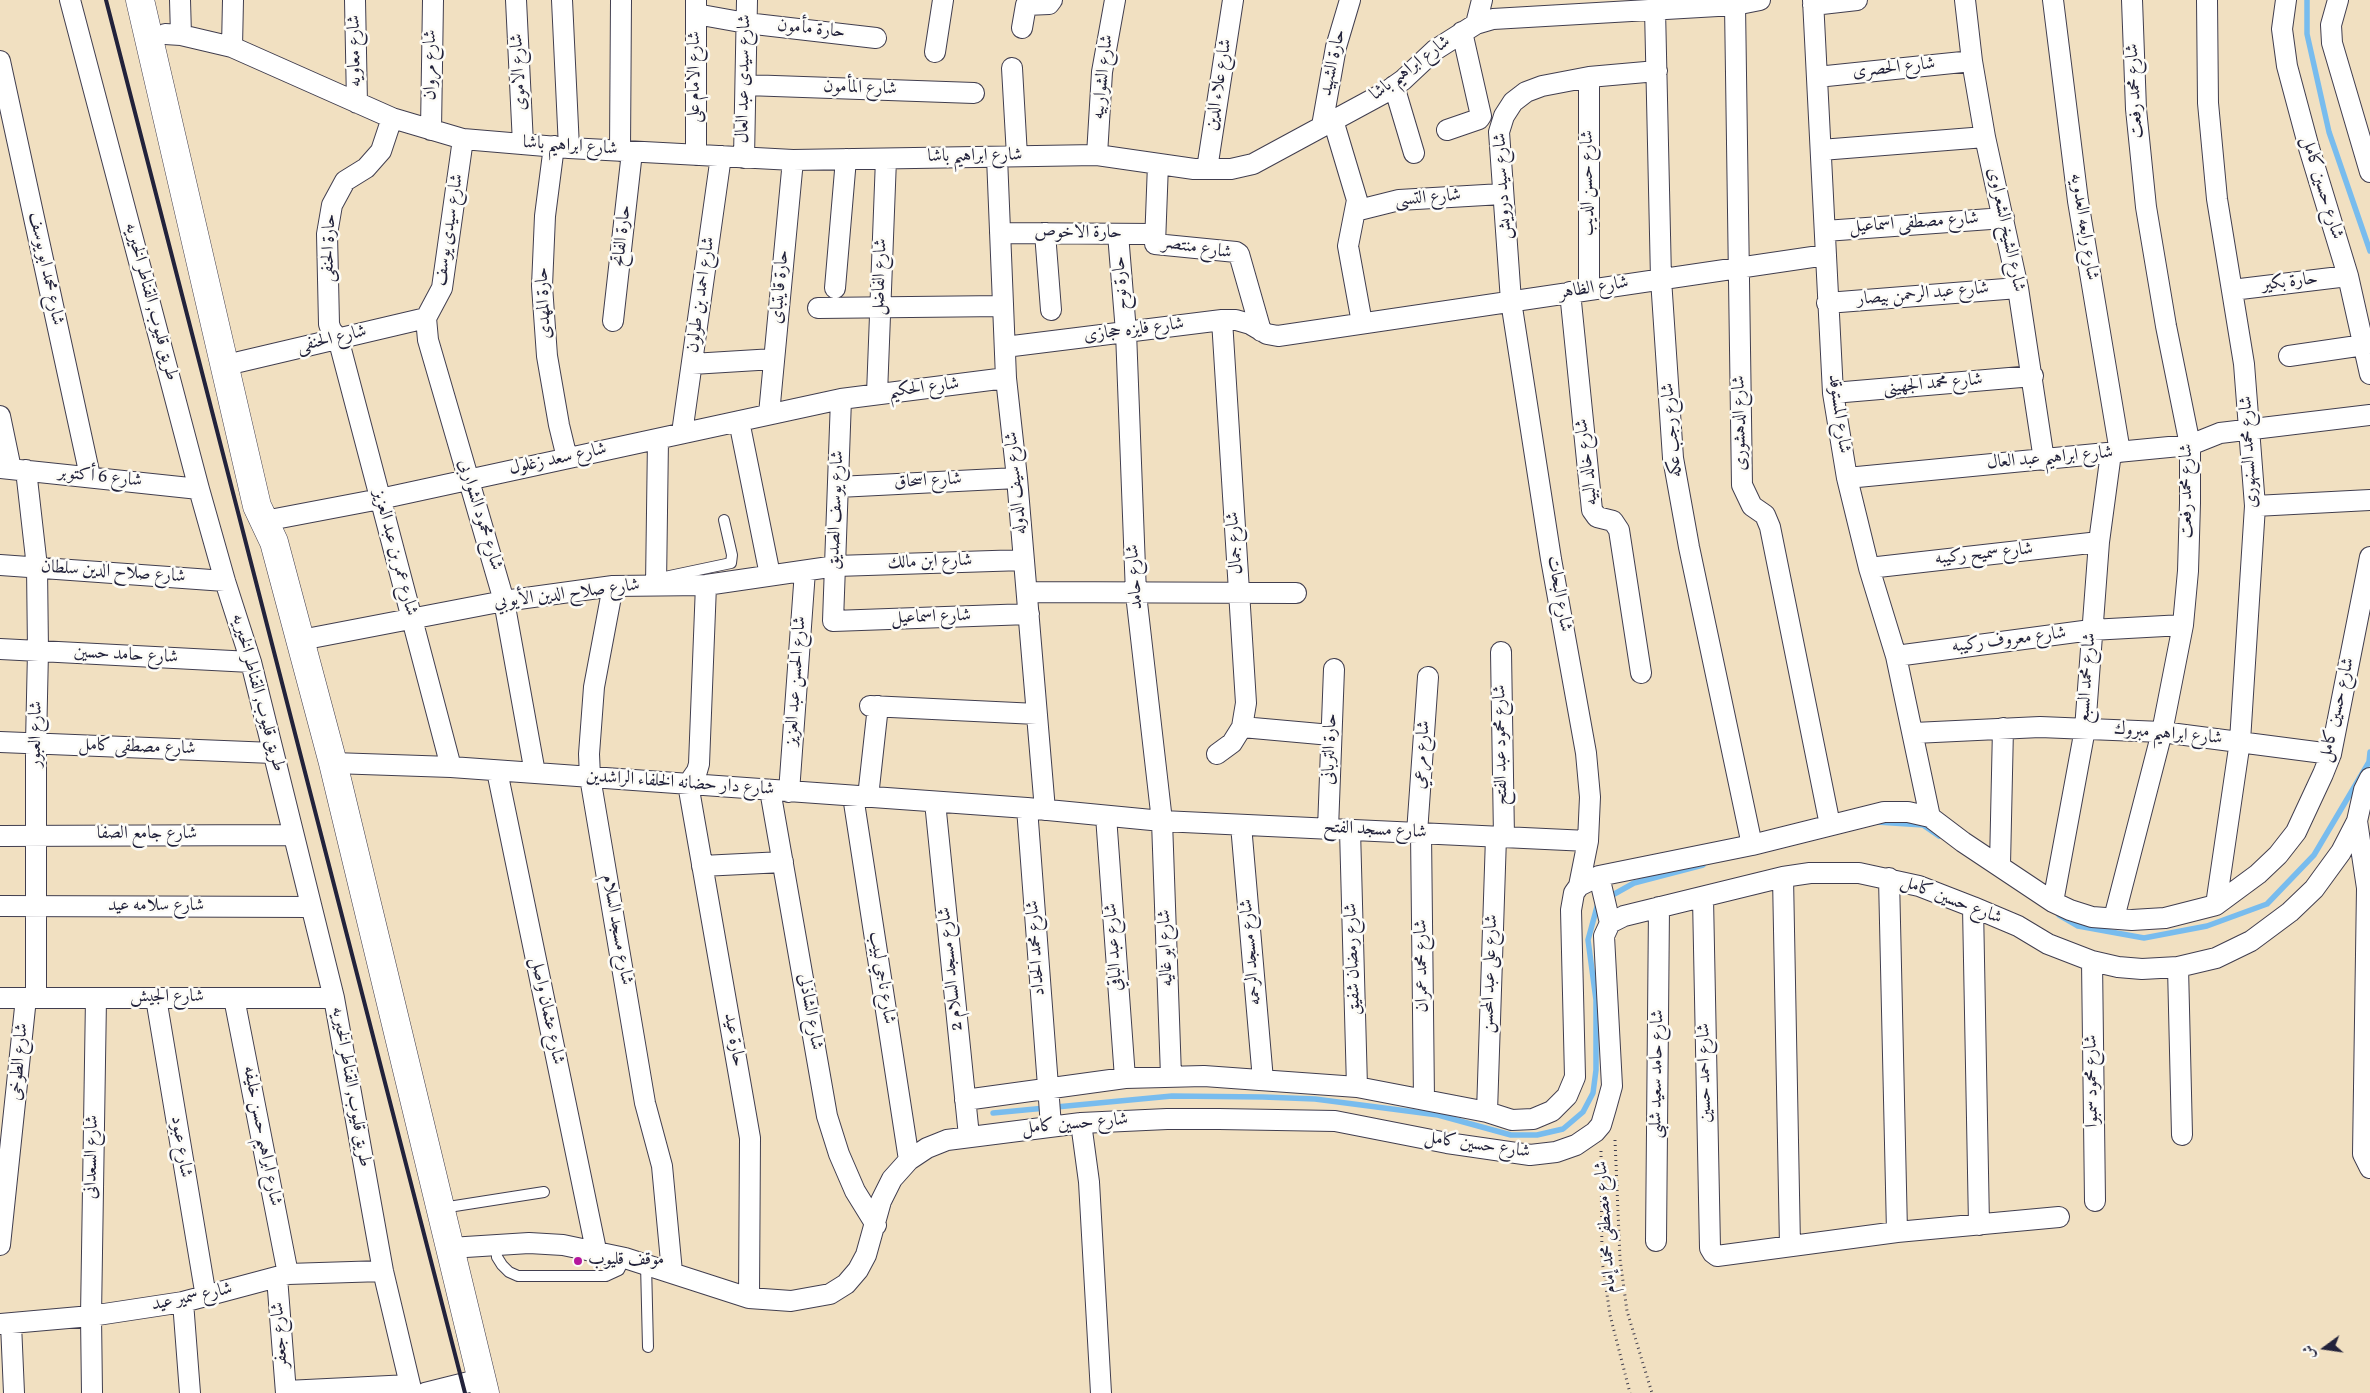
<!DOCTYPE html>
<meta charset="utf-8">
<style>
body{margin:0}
#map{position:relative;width:2370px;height:1393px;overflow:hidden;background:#f1e0c1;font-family:Vollkorn,Amiri,serif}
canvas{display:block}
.north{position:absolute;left:2300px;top:1323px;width:50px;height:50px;-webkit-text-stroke:4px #fdfcf7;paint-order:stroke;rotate:256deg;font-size:14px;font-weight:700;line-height:20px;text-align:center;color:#22223b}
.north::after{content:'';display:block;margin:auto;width:18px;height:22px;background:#22223b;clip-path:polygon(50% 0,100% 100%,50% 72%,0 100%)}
</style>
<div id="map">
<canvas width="2370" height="1393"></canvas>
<div class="north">ش</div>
</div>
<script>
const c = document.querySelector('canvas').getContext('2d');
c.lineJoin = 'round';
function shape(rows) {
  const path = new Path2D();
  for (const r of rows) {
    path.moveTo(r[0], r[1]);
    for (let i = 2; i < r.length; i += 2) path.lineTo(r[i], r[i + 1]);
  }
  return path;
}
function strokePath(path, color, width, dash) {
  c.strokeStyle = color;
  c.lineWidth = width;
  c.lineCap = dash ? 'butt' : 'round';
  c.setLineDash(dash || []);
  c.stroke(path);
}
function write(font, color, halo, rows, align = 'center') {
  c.font = font + ' Vollkorn,Amiri,serif';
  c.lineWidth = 5;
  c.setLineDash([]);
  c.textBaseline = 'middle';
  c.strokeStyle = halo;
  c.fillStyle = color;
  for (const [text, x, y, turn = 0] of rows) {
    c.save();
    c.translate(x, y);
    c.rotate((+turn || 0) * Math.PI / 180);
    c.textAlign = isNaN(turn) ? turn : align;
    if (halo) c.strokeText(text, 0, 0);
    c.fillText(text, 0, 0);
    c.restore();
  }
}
const stream = shape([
 [2307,0,2307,34,2329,132,2370,251],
 [1877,822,1923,825,1939,836],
 [1609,897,1634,883,1703,865],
 [2059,915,2078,926,2144,938,2207,926,2267,904,2314,855,2369,762,2370,752],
 [993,1113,1172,1096,1263,1097,1315,1099,1438,1115,1511,1135,1537,1135,1563,1129,1583,1112,1593,1093,1596,1070,1596,1000,1588,940,1598,903]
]);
const path = shape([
 [1615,1140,1620,1259,1627,1311,1652,1393],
 [1601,1151,1602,1260,1610,1315,1630,1393]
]);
const service = shape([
 [660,578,731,563,732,555,724,520],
 [442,1208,544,1192],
 [496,1245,497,1257,502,1265,509,1272,518,1276,606,1276,619,1270,625,1258],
 [646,1264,648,1347]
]);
const minor = shape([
 [70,0,199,489,225,581,251,662,334,998,383,1271,412,1393],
 [180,0,181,35],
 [355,0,357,103],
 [516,0,523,144],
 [562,0,569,148],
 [696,0,696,155],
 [1813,0,1833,393,1847,478,1869,568,1896,656,1930,817],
 [1965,0,1972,61,1985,137,2018,288,2044,460],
 [2053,0,2078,201,2120,452],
 [2207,0,2208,103,2217,199,2244,364,2255,506,2240,741,2216,905],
 [2286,0,2282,29,2287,66,2309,148,2348,276,2370,374],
 [2338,0,2331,25,2332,43,2370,172],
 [1735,5,1742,485,1752,506,1765,515,1770,527,1830,825],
 [1813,5,1857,0],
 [1655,9,1661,279,1673,458,1689,547,1752,845],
 [696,14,746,23,876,38],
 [1476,24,1482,0],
 [1022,28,1026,5,1049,4,1052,0],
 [165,34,181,35,232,47,392,118,463,139,569,148,793,160,1097,155,1194,169,1231,169,1253,164,1386,92,1403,80,1435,50,1476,24,1493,19,1735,5,1760,0],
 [232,47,233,0],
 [935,52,943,0],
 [0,61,90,476],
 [1012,68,1017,156],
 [1817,77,1972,61],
 [746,85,974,93],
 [1394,86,1414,153],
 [392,118,381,151,366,168,345,181,332,205,327,234,329,324,331,330,338,338,451,767],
 [1333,120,1357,200,1348,246,1362,323],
 [1322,126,1336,47,1350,0],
 [431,130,433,0],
 [1447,130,1479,119,1481,116,1462,32],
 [554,146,545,216,542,286,547,356,559,425,567,458],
 [1821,150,1985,137],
 [620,151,621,0],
 [1097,155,1102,72,1115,0],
 [997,157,1006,378,1017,478,1045,810],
 [744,158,747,0],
 [1158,164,1155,244,1236,252,1239,254,1261,331],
 [1207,169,1233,0],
 [1355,211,1399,200,1502,194],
 [1825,231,2004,218],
 [1000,233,1155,234],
 [1045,233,1051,310],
 [1118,234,1126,332,1136,594,1162,821,1171,1076],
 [835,288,846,159],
 [1589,290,1589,77],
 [2232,290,2348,276],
 [1570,292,1592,510,1597,517,1613,521,1619,530,1641,673],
 [1827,303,2018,288],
 [818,308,1003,306],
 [426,318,428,340,504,601,535,773],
 [426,318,442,288,463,139],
 [613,321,632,152],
 [1005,347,1222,320,1236,320,1250,324,1267,334,1278,336,1826,255],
 [2289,356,2364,345],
 [239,362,426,318],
 [692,364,774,359],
 [1833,393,2033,376],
 [877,394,886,159],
 [841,399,833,621,1029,614],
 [769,414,793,160],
 [0,416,11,469],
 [739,421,770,575],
 [682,433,721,156],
 [0,468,199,489],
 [26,470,37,567,38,651,36,743,36,998],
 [1847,478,2190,445,2220,433,2370,415],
 [838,487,1017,478],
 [2255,506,2370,500],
 [275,519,380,499,841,399,1006,378],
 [0,565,225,581],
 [1869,568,2099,542],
 [656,585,658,439],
 [706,585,699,764,697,771,688,784,750,1138,749,1298],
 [613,586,594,687,589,754,590,777,645,1103,662,1166,672,1272],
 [1027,592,1296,593],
 [301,640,504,601,613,586,706,585,836,566,1024,560],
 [0,649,251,662],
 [1501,652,1504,837],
 [1896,656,2091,630,2183,625],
 [870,706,1037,714],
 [1242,727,1331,735],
 [1914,733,2040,727,2162,732,2331,754],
 [0,742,273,753],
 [1217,754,1232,743,1242,727,1246,703,1222,320],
 [333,763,451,767,1027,808,1162,821,1588,841],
 [497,771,596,1250],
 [770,790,827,1116,839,1154,855,1191,876,1225],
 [789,792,805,571],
 [853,796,909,1160],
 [868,797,878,706],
 [935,802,969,1136],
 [1027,808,1051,1126],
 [1106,816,1125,1078],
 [2357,821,2367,888,2363,1154,2370,1168],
 [1241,825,1263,1080],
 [1328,829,1334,669],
 [1350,830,1357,1087],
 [1417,833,1428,677],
 [1421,833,1424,1099],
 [0,836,293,835],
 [2000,865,2003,728],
 [702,866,783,862],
 [1599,876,1610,923],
 [1783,877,1790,1246],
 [1889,878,1897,1232],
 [1579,886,1588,841,1590,797,1586,753,1551,559,1511,301,1499,132,1504,116,1513,102,1526,92,1542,86,1589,77,1657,71],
 [1703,898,1710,1248,1713,1253,1717,1256,1897,1232,2059,1217],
 [2053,902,2085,729,2099,542,2111,453],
 [0,906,311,907],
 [1973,907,1979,1225],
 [2114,918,2162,732,2183,625,2188,571,2190,503,2190,445,2166,326,2146,207,2136,109,2132,0],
 [2092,961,2095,1201],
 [2178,967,2182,1135],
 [0,998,334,998],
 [156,998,206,1297],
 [234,998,288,1274],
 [965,1100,1125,1078,1204,1076,1357,1087,1487,1112,1512,1120,1533,1119,1552,1111,1567,1096,1575,1077,1571,910,1574,893,1579,886,1599,876,1752,845,1884,812,1908,812,1930,817,1963,842,2053,902,2070,910,2092,917,2132,920,2165,918,2216,905,2258,874,2278,855,2296,832,2323,774,2331,754,2370,557],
 [1487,1112,1496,837],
 [1081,1123,1089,1182,1101,1393],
 [1656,1241,1659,907],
 [0,1245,26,998],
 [450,1248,529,1243,563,1245,625,1258,749,1298,791,1301,830,1294,846,1284,858,1270,866,1255,881,1201,892,1179,909,1160,927,1148,947,1140,1081,1123,1167,1119,1219,1119,1335,1121,1447,1143,1530,1155,1556,1152,1576,1145,1595,1132,1601,1125,1606,1108,1612,1086,1604,936,1610,923,1624,916,1783,877,1810,873,1859,873,1919,886,1973,907,2018,926,2048,944,2092,961,2118,967,2142,969,2178,967,2216,958,2251,941,2290,912,2314,889,2341,852,2357,821,2364,790,2370,778],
 [277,1277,286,1393],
 [183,1302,190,1393],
 [0,1324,91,1316,183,1302,288,1274,383,1271],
 [11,1324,14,1393],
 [286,1391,410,1385],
 [92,1393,91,1316,96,998],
 [425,1393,481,1379]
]);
const secondary = shape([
 [140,0,257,506,274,542,333,763,485,1393]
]);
const rail = shape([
 [106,0,465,1393]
]);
const markers = [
 [578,1261,5,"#b5179e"]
];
const streetNames = [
 ["حارة مأمون",811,30,6],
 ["شارع معاويه",356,51,-91],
 ["حارة الشهيد",1334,63,-78],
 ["شارع مروان",432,65,-90],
 ["شارع ابراهيم باشا",1411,69,-37],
 ["شارع الحصرى",1894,69,-6],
 ["شارع الاموى",520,72,-93],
 ["شارع الامام على",696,77,-90],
 ["شارع الشواربيه",1104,77,-84],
 ["شارع سيدى عبد العال",745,79,-89],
 ["شارع علاء الدين",1220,85,-81],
 ["شارع المأمون",860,89,2],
 ["شارع محمد رفعت",2136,91,-93],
 ["شارع ابراهيم باشا",570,147,4],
 ["شارع ابراهيم باشا",975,157,-1],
 ["شارع حسن الديب",1589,183,-90],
 ["شارع سيد درويش",1504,186,-93],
 ["شارع حسين كامل",2321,188,73],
 ["شارع التسى",1428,199,-5],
 ["شارع مصطفى اسماعيل",1914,224,-4],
 ["شارع رابعه العدويه",2083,227,81],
 ["شارع سيدى يوسف",450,230,-81],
 ["شارع الشيخ الشعراوى",2005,230,78],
 ["حارة الاخوص",1078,234],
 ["حارة الفاتح",623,236,-84],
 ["حارة الحنفى",330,248,-88],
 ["شارع منتصر",1197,249,9],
 ["شارع محمد ابو يوسف",45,269,78],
 ["شارع الفاضل",881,277,-88],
 ["حارة نوح",1122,283,-94],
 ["حارة بكير",2290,283,-7],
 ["حارة قايتباى",781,287,-85],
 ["شارع الظاهر",1594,289,-9],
 ["شارع احمد بن طولون",702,295,-82],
 ["شارع عبد الرحمن بيصار",1923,295,-5],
 ["طريق قليوب, القناطر الخيريه",150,302,75],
 ["حارة المهدى",545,303,-93],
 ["شارع فايزه حجازى",1134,331,-7],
 ["شارع الحنفى",332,340,-13],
 ["شارع محمد الجهينى",1933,385,-5],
 ["شارع الحكيم",924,389,-7],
 ["شارع المستوقد",1838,414,82],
 ["شارع الدهشورى",1741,423,-91],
 ["شارع رجب عكه",1673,430,-95],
 ["شارع محمد السنهورى",2250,452,-93],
 ["شارع ابراهيم عبد العال",2050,459,-5],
 ["شارع سعد زغلول",558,460,-12],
 ["شارع خالد البيه",1588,462,-97],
 ["شارع 6 أكتوبر",100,478,6],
 ["شارع اسحاق",928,482,-3],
 ["شارع سيف الدوله",1017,483,-95],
 ["شارع محمد رفعت",2188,491,-90],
 ["شارع يوسف الصديق",837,510,-88],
 ["شارع محمود الشواربى",479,515,73],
 ["شارع جمال",1236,543,-94],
 ["شارع عمر بن عبد العزيز",394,553,75],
 ["شارع سميح ركيبه",1984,555,-6],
 ["شارع ابن مالك",930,563,-2],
 ["شارع صلاح الدين سلطان",113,573,4],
 ["شارع حامد",1136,577,-94],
 ["شارع البحات",1558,594,80],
 ["شارع صلاح الدين الأيوبي",567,595,-7],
 ["شارع اسماعيل",931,618,-2],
 ["شارع معروف ركيبه",2009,641,-7],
 ["شارع حامد حسين",126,656,3],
 ["شارع محمد السبع",2088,678,-86],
 ["شارع الحسن عبد العزيز",797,681,-86],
 ["طريق قليوب, القناطر الخيريه",257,693,75],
 ["شارع حسين كامل",2338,710,-77],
 ["شارع العبور",37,734,-89],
 ["شارع ابراهيم مبروك",2168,735,5],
 ["شارع محمود عبد الفتح",1502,745,-91],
 ["شارع مصطفى كامل",137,748,2],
 ["حارة التربانى",1331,749,-88],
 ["شارع مرعي",1423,755,-86],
 ["شارع دار حضانه الخلفاء الراشدين",680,784,4],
 ["شارع مسجد الفتح",1375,831,3],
 ["شارع جامع الصفا",147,835],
 ["شارع حسين كامل",1951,901,21],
 ["شارع سلامه عيد",156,907],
 ["شارع مسجد السلام",616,930,80],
 ["شارع عبد الباقي",1115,947,-94],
 ["شارع محمد الحداد",1037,948,-94],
 ["شارع ابو غاليه",1167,948,-92],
 ["شارع مسجد الرحمه",1252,952,-95],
 ["شارع رمضان شفيق",1354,959,-92],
 ["شارع محمد عمران",1423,966,-91],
 ["شارع مسجد السلام 2",952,969,-96],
 ["شارع على عبد المحسن",1491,974,-88],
 ["شارع ناجي لبيب",881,978,81],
 ["شارع الجيش",167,998],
 ["شارع عثمان واصل",546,1011,78],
 ["شارع الشاذلى",809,1012,80],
 ["حارة عيد",733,1040,80],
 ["شارع الطوخى",20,1062,-85],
 ["شارع احمد حسين",1706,1073,-91],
 ["شارع حامد سعيد شلبى",1658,1074,-89],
 ["شارع محمود سمبوا",2093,1081,-91],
 ["طريق قليوب, القناطر الخيريه",350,1087,80],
 ["شارع حسين كامل",1075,1125,-5],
 ["شارع ابراهيم حسن خليفه",261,1136,79],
 ["شارع حسين كامل",1477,1146,8],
 ["شارع عبود",180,1147,81],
 ["شارع السعدانى",93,1157,-89],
 ["شارع مصطفى محمد إمام",1607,1227,-94],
 ["شارع سمير عيد",192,1298,-12],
 ["شارع جعفر",281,1335,-94]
];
const poiNames = [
 ["موقف قليوب",588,1261]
];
strokePath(stream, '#78bcee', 5.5);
strokePath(service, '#413e4f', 12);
strokePath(minor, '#413e4f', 22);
strokePath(secondary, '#413e4f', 29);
strokePath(path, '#413e4f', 3, [1, 4]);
strokePath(service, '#fff', 10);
strokePath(minor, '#fff', 20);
strokePath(secondary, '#fff', 28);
strokePath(rail, '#22223b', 4);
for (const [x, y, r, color] of markers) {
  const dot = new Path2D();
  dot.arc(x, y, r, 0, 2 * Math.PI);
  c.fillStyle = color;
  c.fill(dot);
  strokePath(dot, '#fdfcf7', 2);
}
write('18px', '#22223b', '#fdfcf7', streetNames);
write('18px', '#22223b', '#fdfcf7', poiNames, 'left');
</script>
